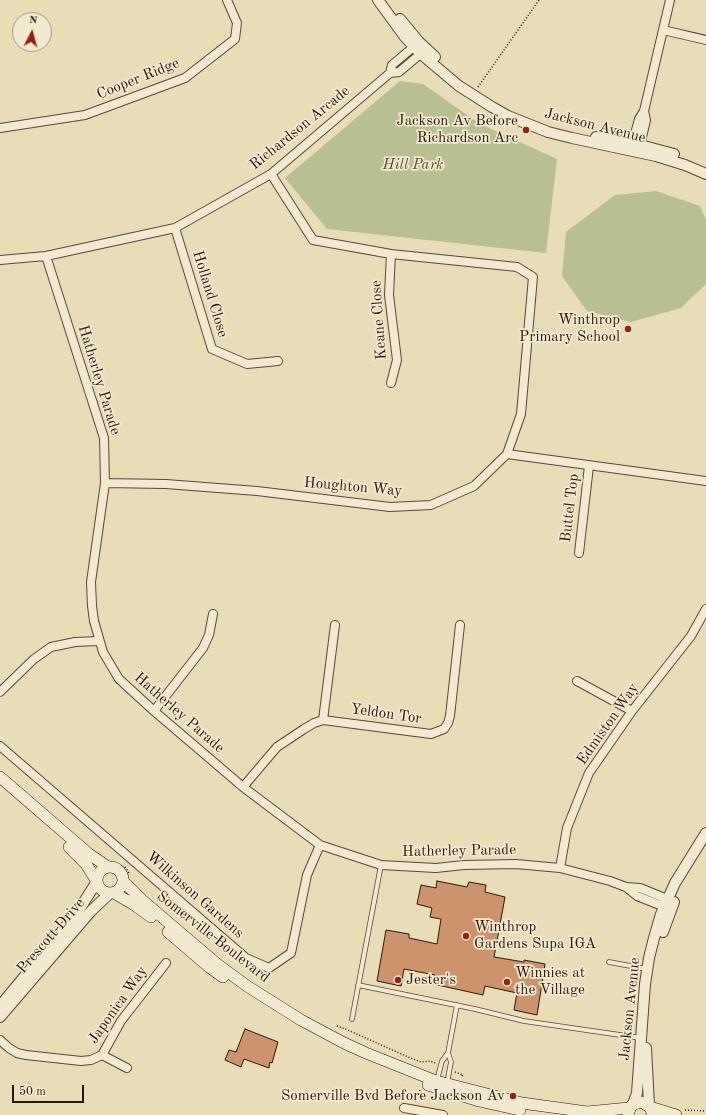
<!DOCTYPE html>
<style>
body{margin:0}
#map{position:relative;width:706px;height:1115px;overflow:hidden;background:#e9ddb7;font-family:"Old Standard TT",serif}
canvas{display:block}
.north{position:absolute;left:12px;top:12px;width:40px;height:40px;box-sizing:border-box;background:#f1e9d0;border:1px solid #a39480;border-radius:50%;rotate:6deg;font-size:11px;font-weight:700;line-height:16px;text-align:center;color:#2d1508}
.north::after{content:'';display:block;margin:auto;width:14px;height:18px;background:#8f2418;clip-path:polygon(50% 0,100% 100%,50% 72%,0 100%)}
.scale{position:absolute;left:12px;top:1085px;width:72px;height:18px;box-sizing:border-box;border:2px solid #2d1508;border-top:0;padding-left:5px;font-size:12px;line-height:14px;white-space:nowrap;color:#2d1508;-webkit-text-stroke:3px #f1e9d0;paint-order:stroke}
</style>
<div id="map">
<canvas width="706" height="1115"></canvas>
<div class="north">N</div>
<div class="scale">50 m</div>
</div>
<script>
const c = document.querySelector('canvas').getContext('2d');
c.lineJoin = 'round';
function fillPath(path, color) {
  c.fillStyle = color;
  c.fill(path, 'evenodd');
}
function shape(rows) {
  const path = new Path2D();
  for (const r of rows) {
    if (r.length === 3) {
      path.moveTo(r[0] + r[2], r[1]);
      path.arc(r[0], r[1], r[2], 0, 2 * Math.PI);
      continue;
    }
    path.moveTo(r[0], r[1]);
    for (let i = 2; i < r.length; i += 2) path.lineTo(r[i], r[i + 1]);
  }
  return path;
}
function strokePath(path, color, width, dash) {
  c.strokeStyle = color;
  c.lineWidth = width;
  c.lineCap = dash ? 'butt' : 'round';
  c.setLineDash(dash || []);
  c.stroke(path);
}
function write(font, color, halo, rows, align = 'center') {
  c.font = font + ' "Old Standard TT",serif';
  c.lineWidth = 3.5;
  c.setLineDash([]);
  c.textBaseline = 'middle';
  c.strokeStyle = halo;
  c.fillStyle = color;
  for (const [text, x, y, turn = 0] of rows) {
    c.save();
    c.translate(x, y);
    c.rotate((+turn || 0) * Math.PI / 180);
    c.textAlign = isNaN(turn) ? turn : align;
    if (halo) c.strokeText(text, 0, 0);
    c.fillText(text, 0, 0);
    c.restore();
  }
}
const green = shape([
 [400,81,423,84,480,124,557,159,546,253,327,229,285,178],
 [656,191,700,206,706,220,706,284,681,308,631,322,587,311,562,276,566,232,615,195]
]);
const building = shape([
 [437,881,467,887,469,882,486,885,485,892,505,897,494,957,524,962,524,960,545,964,537,1015,514,1010,517,993,485,986,483,995,433,984,435,975,404,969,401,986,377,981,386,930,409,934,409,938,437,944,441,919,430,917,432,908,417,904,421,885,436,888,437,881],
 [245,1029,278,1042,272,1063,270,1062,269,1068,244,1059,241,1067,225,1060,229,1050,236,1052,245,1029]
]);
const path = shape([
 [478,87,539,0],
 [125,867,129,873],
 [337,1026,348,1030,408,1057,421,1062,430,1061,435,1063],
 [455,1072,463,1075,462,1076],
 [415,1102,420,1090],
 [685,1110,706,1111]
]);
const service = shape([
 [609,962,647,969],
 [358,985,475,1009,524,1021,641,1038],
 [352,1019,381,865],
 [437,1080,442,1061,448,1053],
 [447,1083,451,1062,448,1053,457,1005]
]);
const minor = shape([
 [663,30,706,40],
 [390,73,399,72,425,50],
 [0,128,85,115,185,78,235,39,237,23,227,0],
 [631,148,639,119,644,111,670,0],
 [639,150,646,120,644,111],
 [175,228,212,349,247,364,278,361],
 [391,254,389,295,397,360,391,383],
 [46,256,104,438,105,483,91,582,92,606,94,621,103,652,119,679,154,711,243,787,320,845,381,865,436,868,464,865,516,864,560,868,610,881,626,887,640,888,672,901],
 [0,260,46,256,175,228,271,174,390,73,392,65,417,44],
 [507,454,706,481],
 [105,483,166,484,257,491,390,507,431,505,474,486,507,454,521,414,533,277,517,267,391,254,313,240,271,174],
 [579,553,589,466],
 [577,681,632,711],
 [0,692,34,659,51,647,75,642,99,641],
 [154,711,203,648,209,635,213,614],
 [323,720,335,625],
 [0,746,246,958,269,968,291,953,307,875,320,845],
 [243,787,277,747,304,729,314,723,323,720,431,734,444,729,448,723,450,716,460,625],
 [560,868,567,828,589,773,632,711,691,636,706,609],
 [626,887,637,896,670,909],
 [0,1040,9,1048,17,1053,26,1055,81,1061,91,1060,102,1055,121,1021,166,963],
 [102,1055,127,1068],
 [404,1108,443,1115]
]);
const tertiary = shape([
 [378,0,405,37,421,54,459,86,492,107,508,116,548,132,572,138,656,156,685,165,706,174],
 [400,19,419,42,435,57],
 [596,137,640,145,674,154],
 [663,932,674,902],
 [0,1006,77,913,96,883],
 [0,1017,91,911,109,894],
 [646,1048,649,1105],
 [633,1104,637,1093,645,984,649,958,654,938,661,914,675,883,706,833]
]);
const secondary = shape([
 [0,777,89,854,108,867],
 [69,847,86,864,96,880],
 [110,880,13],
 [123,881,142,900,217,964,247,986,301,1020,344,1043,366,1053,436,1081,522,1103,587,1112,629,1108],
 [114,893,133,904,151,917],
 [168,932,209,967,223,977],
 [428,1085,479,1101,520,1110],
 [650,1107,676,1115],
 [628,1114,631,1106,637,1103,641,1102,650,1107,653,1115]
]);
const markers = [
 [526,130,4,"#8f2418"],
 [628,329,4,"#8f2418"],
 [466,936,4,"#8f2418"],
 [398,980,4,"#8f2418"],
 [507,982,4,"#8f2418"],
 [513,1096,4,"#8f2418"]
];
const streetNames = [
 ["Cooper Ridge",138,79,-22],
 ["Jackson Avenue",595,126,14],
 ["Richardson Arcade",300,128,-39],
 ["Holland Close",210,294,73],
 ["Keane Close",379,320,-94],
 ["Hatherley Parade",99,380,73],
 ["Houghton Way",353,487,5],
 ["Buttel Top",570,508,-83],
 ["Hatherley Parade",179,713,41],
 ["Yeldon Tor",386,714,8],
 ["Edmiston Way",608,724,-55],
 ["Hatherley Parade",459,851,-1],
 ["Wilkinson Gardens",195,895,41],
 ["Prescott Drive",51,936,-49],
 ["Somerville Boulevard",213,937,38],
 ["Japonica Way",118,1005,-55],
 ["Jackson Avenue",630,1009,-84]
];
const poiNames = [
 ["Jackson Av Before",518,121],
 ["Richardson Arc",518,138],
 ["Winthrop",620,320],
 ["Primary School",620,337],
 ["Winthrop",474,927,"left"],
 ["Gardens Supa IGA",474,944,"left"],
 ["Winnies at",515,973,"left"],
 ["the Village",515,990,"left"],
 ["Jester's",406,980,"left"],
 ["Somerville Bvd Before Jackson Av",505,1096]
];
const parkNames = [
 ["Hill Park",413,165]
];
fillPath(green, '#b7c08e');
fillPath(building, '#cd936d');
strokePath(building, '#2d1508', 1);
strokePath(service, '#5c4734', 5.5);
strokePath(minor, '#5c4734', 10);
strokePath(tertiary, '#5c4734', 12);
strokePath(secondary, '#2d1508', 12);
strokePath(path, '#2d1508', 1.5, [1, 2]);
strokePath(service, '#f1e9d0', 4);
strokePath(minor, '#f1e9d0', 8);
strokePath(tertiary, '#f1e9d0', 10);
strokePath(secondary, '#f1e9d0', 11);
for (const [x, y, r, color] of markers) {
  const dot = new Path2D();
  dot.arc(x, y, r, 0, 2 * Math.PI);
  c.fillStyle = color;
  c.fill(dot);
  strokePath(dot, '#f1e9d0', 1.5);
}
write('15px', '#2d1508', '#f1e9d0', streetNames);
write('15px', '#2d1508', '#f1e9d0', poiNames, 'right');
write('italic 15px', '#564830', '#f1e9d0', parkNames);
</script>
